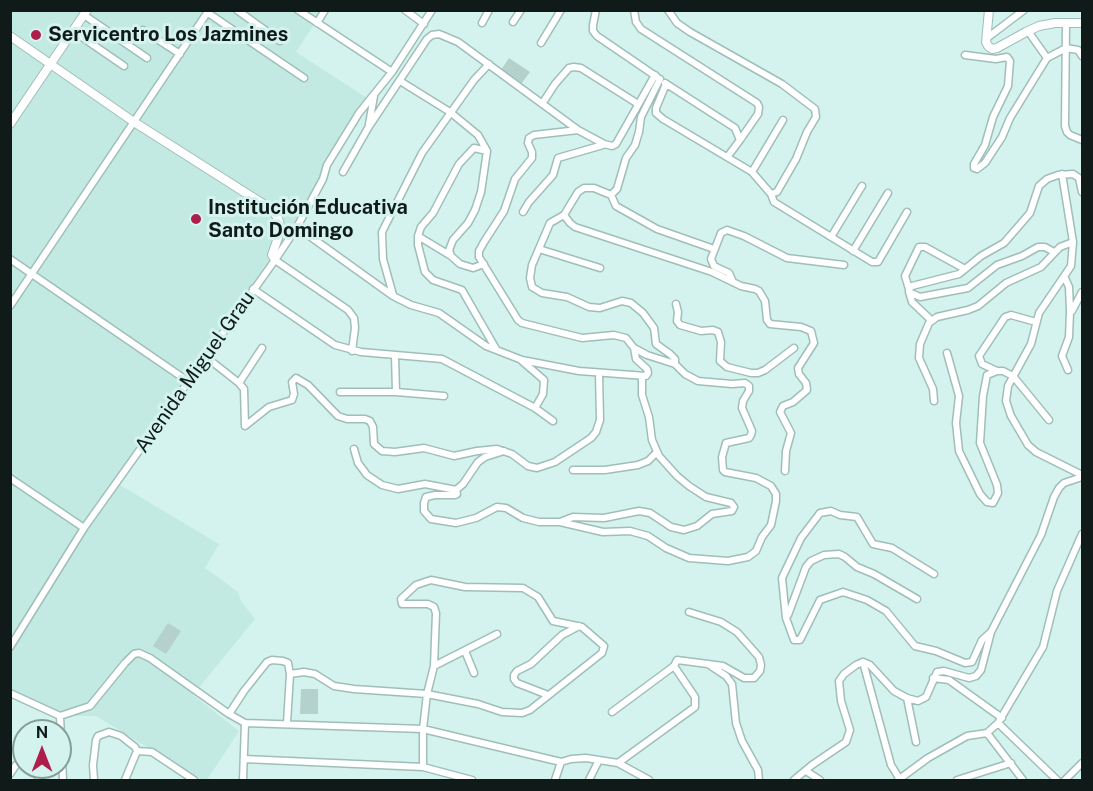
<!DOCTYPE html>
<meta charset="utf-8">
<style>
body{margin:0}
#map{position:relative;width:1093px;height:791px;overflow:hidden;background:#d4f3ee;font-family:"Public Sans",sans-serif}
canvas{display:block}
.frame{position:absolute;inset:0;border:12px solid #101b19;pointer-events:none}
.north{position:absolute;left:12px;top:719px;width:60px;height:60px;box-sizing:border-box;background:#d4f3ee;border:2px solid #869d99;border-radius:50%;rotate:0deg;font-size:16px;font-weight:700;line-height:24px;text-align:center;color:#101b19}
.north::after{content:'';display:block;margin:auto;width:21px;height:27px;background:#af1d4b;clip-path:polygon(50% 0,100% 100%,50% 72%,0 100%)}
</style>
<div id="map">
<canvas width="1093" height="791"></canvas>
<div class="frame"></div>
<div class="north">N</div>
</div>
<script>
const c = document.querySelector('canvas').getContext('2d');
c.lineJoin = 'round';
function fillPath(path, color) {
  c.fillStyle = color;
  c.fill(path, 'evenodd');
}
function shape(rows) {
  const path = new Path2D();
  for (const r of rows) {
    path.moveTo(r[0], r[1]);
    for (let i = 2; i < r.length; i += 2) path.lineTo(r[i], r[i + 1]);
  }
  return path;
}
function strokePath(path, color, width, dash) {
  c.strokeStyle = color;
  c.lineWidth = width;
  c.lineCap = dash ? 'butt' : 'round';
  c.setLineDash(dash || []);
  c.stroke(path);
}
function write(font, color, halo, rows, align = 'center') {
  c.font = font + ' "Public Sans",sans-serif';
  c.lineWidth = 6;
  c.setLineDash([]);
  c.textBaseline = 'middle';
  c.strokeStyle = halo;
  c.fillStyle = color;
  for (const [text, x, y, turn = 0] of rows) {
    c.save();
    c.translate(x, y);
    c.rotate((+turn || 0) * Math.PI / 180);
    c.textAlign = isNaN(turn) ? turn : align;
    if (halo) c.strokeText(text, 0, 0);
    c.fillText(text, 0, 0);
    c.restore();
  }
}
const built = shape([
 [10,11,323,11,296,52,370,100,281,243,115,482,219,544,205,568,238,592,241,601,255,619,193,695,239,731,207,780,201,780,96,716,51,716,11,697]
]);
const green = shape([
 [509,58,530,72,521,84,501,70],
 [168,623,181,631,166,654,153,646],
 [301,689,318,689,318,714,300,714]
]);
const minor = shape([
 [237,10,280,41],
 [298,10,392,72],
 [405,10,424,24],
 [596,10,593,25,593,31,597,36,657,77],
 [634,10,636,22,641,29,757,103,759,107,758,114,740,140],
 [668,10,677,23,690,32,782,84,815,109,816,117,807,132,796,159,777,192,771,194],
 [208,13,304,78],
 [84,15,147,58],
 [513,22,521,10],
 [317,23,325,10],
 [482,23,489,10],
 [1066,23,1065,126,1067,132,1070,135,1082,140],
 [143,30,180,54],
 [73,31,124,66],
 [1028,31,1047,58],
 [987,38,1024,10],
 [541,43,561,10],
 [965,55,996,59,1007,57,1010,61,1008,86,993,117,985,145,974,164,974,168,977,169,985,163,1002,137,1010,118,1047,58,1066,48,1078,50,1082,56],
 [660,79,641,117,639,132,635,145,626,158,617,189,611,195,594,188,584,188,578,192,564,215,550,223,532,265,530,278,532,287,542,293,567,297,589,307,600,308,622,301,631,303,643,313,654,328,656,344,670,354,675,359,675,364],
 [400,81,450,112,478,135,487,151,481,192,475,210,468,223,453,240,449,250,451,256,460,264,473,268,484,264],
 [665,83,735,128,740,140,728,156],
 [666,84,656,108,656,113,663,119,752,172,771,194,774,202,872,262,878,262,907,212],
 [542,104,555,84,569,68,574,67,581,68,638,104],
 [369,124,374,96],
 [487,151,474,148,459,164,433,213,421,227,418,236,418,245,425,272,433,280,462,290,496,349],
 [343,172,368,128,427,39,432,35,439,34,458,42,578,130],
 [752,172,783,120],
 [1062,174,1073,242,1071,266,1039,313,1031,344,1008,386,1006,401,1011,416,1028,445,1036,452,1082,475],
 [1079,178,1082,192],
 [611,195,616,206,657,229,714,249],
 [523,212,529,202,553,175,558,158,603,145],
 [564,215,570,223,575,227,712,272,741,286,755,289,759,291,765,301,767,320,770,324,801,327,811,331,814,343,798,368,799,374,806,383,807,390,793,402,783,406,780,412,791,433,786,451,785,471],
 [297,227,393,296,411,305,439,313,486,346,522,360,579,371,646,376,648,373,647,369,636,359,634,348],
 [418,236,451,256],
 [831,237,862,186],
 [539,249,600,268],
 [853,251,888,193],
 [1054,252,1045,247,1038,247,1022,256,997,265,968,288,920,297,909,292,909,289,912,286,959,274,981,256,1004,243,1030,213,1039,186,1047,179,1058,175,1073,174,1082,180],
 [10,259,189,382],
 [275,260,348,310,354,318,355,328,352,351],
 [1065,278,1069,287,1070,311,1072,311,1082,292],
 [733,282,729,273,714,266,711,259,721,233,727,230,744,236,787,258,844,265],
 [253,289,335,345,361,352,442,359,535,408,553,421],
 [909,289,905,276,919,247,925,247,965,269],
 [909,292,912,302,931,320],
 [393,295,383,259,382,232,422,153,474,80,489,64],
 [676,304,678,312,677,321,680,325,701,331,713,330,718,332,721,342,720,361,727,367,751,373,758,373,765,370,794,348],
 [10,306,209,10],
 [947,353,959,396,956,423,959,451,980,494,987,502,993,503,998,493,997,485,980,443,983,396,987,375,997,371,1003,371,1013,376,1049,420],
 [395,355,396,392],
 [206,357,239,383,244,389,245,426,269,407,292,400,294,394,292,382,296,378,308,385,338,416,347,419,365,419,370,421,373,427,374,444,382,451,395,452,424,448,454,456,477,451,497,449,512,454,528,466,537,468,555,462,591,438,596,432,600,420,599,373],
 [522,361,544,380,543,394,535,408],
 [1068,370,1062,356,1069,337,1070,312],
 [997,371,982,364,979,356,1005,317,1011,315,1036,322],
 [239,383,262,348],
 [340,392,396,392,444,396],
 [934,401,933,389,919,358,920,344,929,323,937,317,968,310,978,306,1006,283,1041,267,1060,247,1073,242],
 [354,449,358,463,367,475,382,485,398,489,425,484,456,490,457,494,455,495,435,495,426,497,424,503,424,511,431,519,456,523,476,518,497,507,506,508,523,518,539,522,560,522,603,532,630,531,648,536,666,548,689,558,728,561,748,557,756,551,762,537,771,525,776,501,776,494,771,486,756,478,725,472,723,470,722,457,726,443,749,438,751,435,752,431,742,408,743,401,749,391,749,386,745,383,732,384,698,381,685,374,675,364,647,355,634,348,626,338,614,335,582,338,522,323,518,320,479,257,479,251,484,242,504,211,515,179,532,158,532,152,528,143,529,138,534,135,578,130,604,144,612,146,616,144,655,75],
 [573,470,605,470,638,465,648,461,657,452],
 [10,478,84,528],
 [456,490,463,484,478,462,485,457,504,451],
 [560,522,573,517,604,518,639,511,650,513,671,527,684,530,697,526,712,514,732,511,734,507,731,503,706,497,689,486,677,476,659,456,652,440,649,417,642,395,642,376],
 [934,574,892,548,873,544,857,517,840,515,831,511,820,513,801,538,782,578,786,618,794,640,800,640,820,600,843,592,867,600,886,611,915,646,936,651,965,663,972,662,982,640,991,632],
 [788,615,806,567,811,561,824,555,839,554,845,557,857,567,874,574,917,599],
 [10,647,84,528,275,260,297,227,323,179,327,165,359,113,392,72,432,10],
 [465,651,474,673],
 [863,662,891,765,899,778],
 [708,664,726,676,732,684,736,723,742,741,758,770,759,780],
 [434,666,497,634],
 [290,674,304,672,315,674,334,686,354,689,427,694,478,704,502,712,522,713,530,710,602,653,604,646,582,627,553,621,538,597,523,588,465,587,431,580,416,585,401,599,402,604,428,604,434,607,436,613,434,666,427,694,423,729,423,767],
 [933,678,949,680,1002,718],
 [10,693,60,716,90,706,125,663,134,654,139,653,150,658,229,714,245,723,423,729,561,762,571,759,586,758,618,763,649,780],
 [548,695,517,683,514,679,514,675,517,671,531,664,562,635,579,626],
 [907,698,916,742],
 [612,712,674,666],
 [229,714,244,691,267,662,272,660,283,661,288,663,290,674,287,723],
 [60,716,63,780],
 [998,723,1057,780],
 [987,733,1023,780],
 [137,751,152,752,194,780],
 [244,759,423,767,472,780],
 [618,763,695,707,695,697,674,666,677,660,723,666,744,678,754,678,760,671,761,665,759,657,737,632,721,622,689,612],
 [806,771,820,780],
 [10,774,16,765],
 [38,780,47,767],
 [94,780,93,765,96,740,98,736,109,732,121,736,135,747,137,751,125,780],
 [243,780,245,723],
 [555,780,561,762],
 [589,780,599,760],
 [794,780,812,765,846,742,850,730,841,701,839,681,844,674,856,665,863,662,870,665,894,691,907,698,918,701,926,697,937,672,944,671,969,678,976,676,981,670,991,632,1041,535,1054,497,1059,488,1064,483,1082,477],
 [898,780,928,758,967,736,987,733,998,723,1043,647,1057,591,1082,534],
 [957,780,1011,763],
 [1065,780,1082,763]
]);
const tertiary = shape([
 [989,10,986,42,988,46,992,49,997,48,1026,32,1039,26,1055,23,1082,23],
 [10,36,134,122,271,209,278,218,281,229,272,255,275,260],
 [10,124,87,10]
]);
const markers = [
 [36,35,6,"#af1d4b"],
 [196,219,6,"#af1d4b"]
];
const poiNames = [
 ["Servicentro Los Jazmines",48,35],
 ["Institución Educativa",208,208],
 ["Santo Domingo",208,231]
];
const streetNames = [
 ["Avenida Miguel Grau",195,372,-55]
];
fillPath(built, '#c2eae3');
fillPath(green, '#b4d1cc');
strokePath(minor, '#a0beb9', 9);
strokePath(tertiary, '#a0beb9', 10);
strokePath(minor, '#fff', 6);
strokePath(tertiary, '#fff', 8);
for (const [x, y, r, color] of markers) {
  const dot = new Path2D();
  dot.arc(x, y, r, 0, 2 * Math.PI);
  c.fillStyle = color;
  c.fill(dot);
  strokePath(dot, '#d4f3ee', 2);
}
write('bold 20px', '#101b19', '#d4f3ee', poiNames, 'left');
write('20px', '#101b19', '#d4f3ee', streetNames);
</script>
